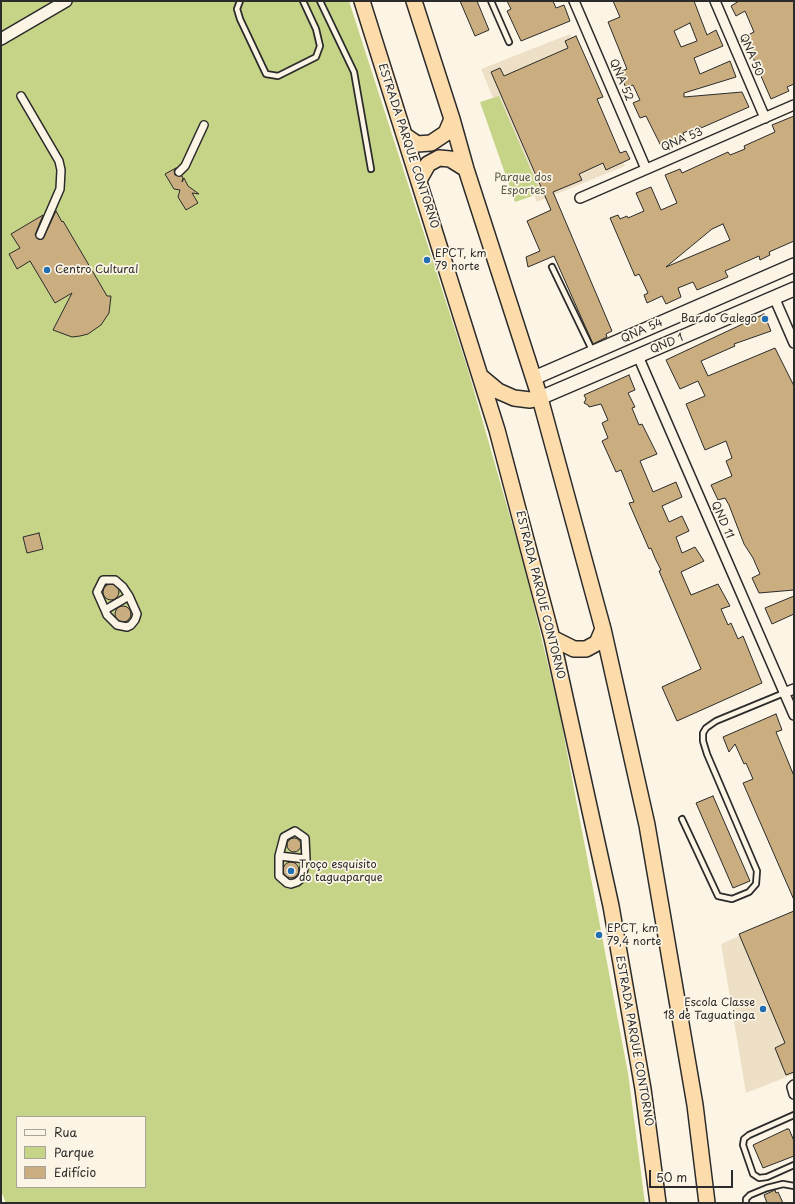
<!DOCTYPE html>
<meta charset="utf-8">
<style>
body{margin:0}
#map{position:relative;width:795px;height:1204px;overflow:hidden;background:#fcf5e5;font-family:"Playpen Sans",sans-serif}
canvas{display:block}
.frame{position:absolute;inset:0;border:2px solid #2b2b2b;pointer-events:none}
.legend{position:absolute;left:16px;top:1116px;width:130px;height:72px;box-sizing:border-box;background:#fcf5e5;border:1px solid #a8a49b;margin:0;padding:5px 7px;list-style:none;font-size:12px;color:#2b2b2b}
.legend li{display:flex;align-items:center;gap:8px;height:20px}
.legend b{width:20px;border:1px solid #a8a49b}
.scale{position:absolute;left:649px;top:1170px;width:84px;height:18px;box-sizing:border-box;border:2px solid #2b2b2b;border-top:0;padding-left:5px;font-size:12px;line-height:14px;white-space:nowrap;color:#2b2b2b;-webkit-text-stroke:3px #fcf5e5;paint-order:stroke}
</style>
<div id="map">
<canvas width="795" height="1204"></canvas>
<div class="frame"></div>
<ul class="legend">
<li><b style="height:5px;background:#fcf5e5"></b>Rua</li>
<li><b style="height:11px;background:#c6d488"></b>Parque</li>
<li><b style="height:11px;background:#cbae80"></b>Edifício</li>
</ul>
<div class="scale">50 m</div>
</div>
<script>
const c = document.querySelector('canvas').getContext('2d');
c.lineJoin = 'round';
function fillPath(path, color) {
  c.fillStyle = color;
  c.fill(path, 'evenodd');
}
function shape(rows) {
  const path = new Path2D();
  for (const r of rows) {
    if (r.length === 3) {
      path.moveTo(r[0] + r[2], r[1]);
      path.arc(r[0], r[1], r[2], 0, 2 * Math.PI);
      continue;
    }
    path.moveTo(r[0], r[1]);
    for (let i = 2; i < r.length; i += 2) path.lineTo(r[i], r[i + 1]);
  }
  return path;
}
function strokePath(path, color, width, dash) {
  c.strokeStyle = color;
  c.lineWidth = width;
  c.lineCap = dash ? 'butt' : 'round';
  c.setLineDash(dash || []);
  c.stroke(path);
}
function write(font, color, halo, rows, align = 'center') {
  c.font = font + ' "Playpen Sans",sans-serif';
  c.lineWidth = 3.5;
  c.setLineDash([]);
  c.textBaseline = 'middle';
  c.strokeStyle = halo;
  c.fillStyle = color;
  for (const [text, x, y, turn = 0] of rows) {
    c.save();
    c.translate(x, y);
    c.rotate((+turn || 0) * Math.PI / 180);
    c.textAlign = isNaN(turn) ? turn : align;
    if (halo) c.strokeText(text, 0, 0);
    c.fillText(text, 0, 0);
    c.restore();
  }
}
const built = shape([
 [570,34,625,166,537,202,481,69],
 [791,913,794,921,794,1074,746,1093,721,944]
]);
const green = shape([
 [1,1,349,1,468,370,525,569,560,715,628,1073,645,1203,6,1203,1,1191],
 [17,1117,145,1117,145,1187,17,1187],
 [499,96,541,193,515,202,480,102]
]);
const building = shape([
 [460,1,477,1,489,30,475,36,460,1],
 [507,1,553,1,556,8,564,5,570,21,521,41,507,11,511,9,507,1],
 [613,1,694,1,707,35,716,30,723,46,694,58,700,74,730,61,736,77,684,93,684,97,742,92,749,107,701,128,700,126,683,133,684,136,661,146,646,116,640,118,633,103,640,100,633,85,626,88,619,72,627,69,608,22,620,17,613,1],
 [690,23,697,41,681,47,674,31,690,23],
 [739,1,794,1,794,84,787,87,789,91,771,99,744,37,754,32,745,11,736,16,731,6,739,1],
 [576,36,603,97,597,99,620,153,626,151,630,159,606,170,603,163,579,174,582,180,553,192,612,331,606,334,607,337,593,344,554,256,528,267,526,257,540,251,527,221,551,210,491,72,500,68,504,76,568,48,565,41,576,36],
 [794,116,794,241,769,252,770,255,760,260,759,256,725,271,728,277,697,290,693,282,678,288,681,297,666,304,662,296,647,303,644,295,648,293,639,274,635,276,610,218,618,215,620,219,627,216,628,218,644,211,636,193,651,187,661,210,677,203,665,175,680,169,682,173,728,152,730,155,745,149,744,146,775,132,772,125,794,116],
 [723,224,730,240,666,267,712,229,723,224],
 [176,168,174,171,175,175,182,176,183,178,182,182,184,178,188,186,199,194,192,193,198,203,186,210,178,197,180,190,174,189,165,174,176,168],
 [56,211,62,222,63,221,107,296,111,296,109,313,101,325,88,334,80,336,72,337,53,330,72,293,55,303,30,261,17,269,9,254,20,248,11,234,43,215,35,235,38,239,43,239,56,211],
 [764,314,771,331,734,344,735,346,701,361,708,376,775,348,794,386,794,590,759,593,752,578,760,574,753,558,744,544,729,505,725,498,718,500,711,485,732,476,726,461,732,458,726,441,705,450,686,404,705,396,698,381,680,389,666,360,764,314],
 [629,375,635,390,628,393,635,407,632,408,639,425,642,424,657,454,640,461,653,492,676,482,682,497,662,506,669,522,682,516,689,531,676,537,682,553,695,547,704,561,681,572,691,595,718,584,730,606,721,609,728,625,731,623,738,639,743,636,762,683,677,721,662,687,701,669,659,571,661,570,655,558,651,548,649,549,629,503,634,502,621,470,616,472,602,441,608,438,602,423,608,420,601,404,589,407,588,405,584,403,586,399,584,395,629,375],
 [39,533,43,549,27,553,23,537,39,533],
 [111,592,8],
 [794,596,794,614,772,624,765,608,794,596],
 [123,614,8],
 [776,714,782,730,776,732,794,776,794,900,743,783,753,779,746,763,744,764,735,744,729,752,723,737,776,714],
 [713,796,750,881,733,888,696,803,713,796],
 [294,845,7],
 [291,870,8],
 [794,911,794,1072,786,1075,775,1048,785,1043,739,934,794,911],
 [787,1129,789,1129,794,1141,794,1156,763,1168,753,1145,787,1129],
 [775,1190,776,1193,778,1192,783,1203,767,1203,764,1195,775,1190]
]);
const service = shape([
 [240,1,237,9,240,19,266,74,278,76,316,57,320,46,316,29,303,1],
 [320,1,354,72,371,169],
 [491,1,509,42],
 [552,267,593,352],
 [682,819,718,896,732,899,749,892,756,884,757,871,707,754,703,741,703,733,706,728,716,721,784,693],
 [794,1115,749,1135,744,1139,743,1145,753,1174,759,1178,767,1177,794,1165],
 [746,1203,746,1199,750,1195,767,1188,783,1184,794,1186]
]);
const pedestrian = shape([
 [21,96,59,161,61,170,60,189,40,235],
 [179,172,185,166,204,125],
 [105,610,129,596,123,587,115,580,103,580,97,592,105,610,107,615,117,625,127,627,131,625,135,620,137,614,129,596],
 [279,856,306,859,305,838,295,831,284,837,279,856,279,876,287,883,291,884,297,882,302,878,306,859]
]);
const minor = shape([
 [574,1,646,169],
 [715,1,765,118],
 [580,198,794,105],
 [774,297,794,343],
 [638,356,794,715],
 [784,693,794,689],
 [794,1085,792,1087,794,1094]
]);
const tertiary = shape([
 [1,39,66,1]
]);
const secondary = shape([
 [534,378,794,265],
 [540,398,794,289]
]);
const trunk = shape([
 [362,1,497,430,552,638,611,906,643,1089,658,1203],
 [414,1,452,119,466,169,540,398,603,629,647,825,695,1105,707,1203],
 [404,135,417,144,431,143,446,133,452,119],
 [419,180,428,164,439,158,450,159,466,169],
 [480,376,498,391,514,398,530,400,540,398],
 [552,638,574,649,586,649,597,643,603,629]
]);
const markers = [
 [427,260,4,"#1f6fb2"],
 [47,270,4,"#1f6fb2"],
 [765,319,4,"#1f6fb2"],
 [291,871,4,"#1f6fb2"],
 [599,935,4,"#1f6fb2"],
 [763,1009,4,"#1f6fb2"]
];
const streetNames = [
 ["QNA 50",751,55,67],
 ["QNA 52",621,80,67],
 ["QNA 53",682,140,-23],
 ["ESTRADA PARQUE CONTORNO",408,146,72],
 ["QNA 54",642,331,-24],
 ["QND 1",667,344,-23],
 ["QND 11",722,520,66],
 ["ESTRADA PARQUE CONTORNO",540,595,76],
 ["ESTRADA PARQUE CONTORNO",634,1041,80]
];
const parkNames = [
 ["Parque dos",523,178],
 ["Esportes",523,191]
];
const poiNames = [
 ["EPCT, km",435,254],
 ["79 norte",435,267],
 ["Centro Cultural",55,270],
 ["Bar do Galego",757,319,"right"],
 ["Troço esquisito",299,865],
 ["do taguaparque",299,878],
 ["EPCT, km",607,929],
 ["79,4 norte",607,942],
 ["Escola Classe",755,1003,"right"],
 ["18 de Taguatinga",755,1016,"right"]
];
fillPath(built, '#ede0c7');
fillPath(green, '#c6d488');
fillPath(building, '#cbae80');
strokePath(building, '#2b2b2b', 1);
strokePath(service, '#2b2b2b', 8);
strokePath(pedestrian, '#2b2b2b', 10);
strokePath(minor, '#2b2b2b', 12);
strokePath(tertiary, '#2b2b2b', 14);
strokePath(secondary, '#2b2b2b', 16);
strokePath(trunk, '#2b2b2b', 18);
strokePath(service, '#fcf5e5', 4.5);
strokePath(pedestrian, '#fcf5e5', 7);
strokePath(minor, '#fcf5e5', 9);
strokePath(tertiary, '#fcf5e5', 11);
strokePath(secondary, '#fcf5e5', 13);
strokePath(trunk, '#fddcac', 15);
for (const [x, y, r, color] of markers) {
  const dot = new Path2D();
  dot.arc(x, y, r, 0, 2 * Math.PI);
  c.fillStyle = color;
  c.fill(dot);
  strokePath(dot, '#fcf5e5', 1.5);
}
write('11px', '#2b2b2b', '#fcf5e5', streetNames);
write('11px', '#525542', '#fcf5e5', parkNames);
write('11px', '#2b2b2b', '#fcf5e5', poiNames, 'left');
</script>
